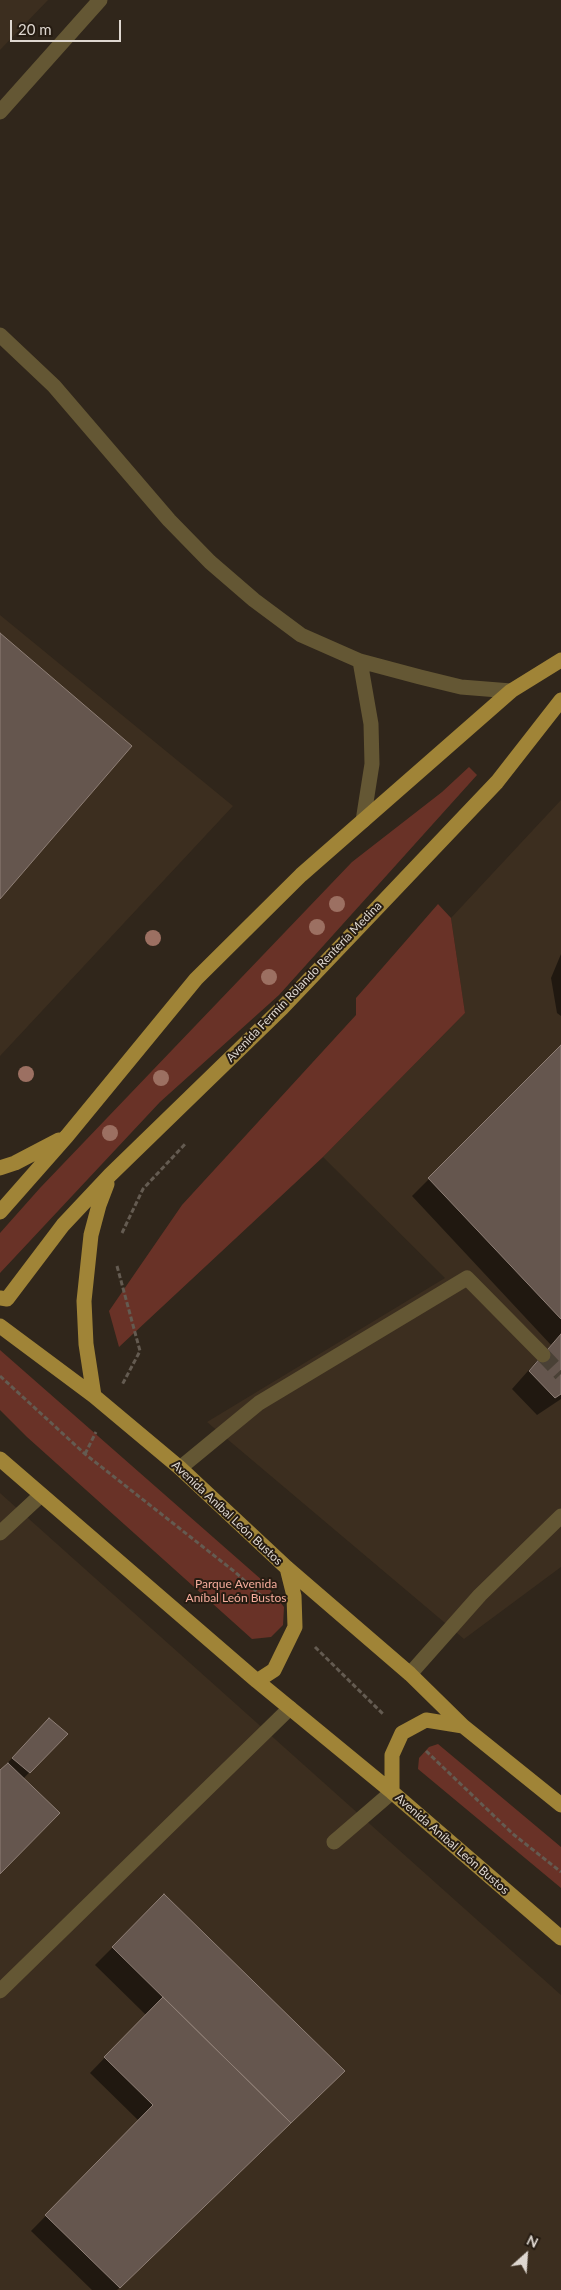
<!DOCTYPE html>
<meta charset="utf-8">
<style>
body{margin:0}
#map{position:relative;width:561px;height:2290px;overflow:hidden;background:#30261b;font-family:Lato,sans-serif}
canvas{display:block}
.north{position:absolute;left:501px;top:2230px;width:50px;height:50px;-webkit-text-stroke:4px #261c12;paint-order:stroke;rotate:26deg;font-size:14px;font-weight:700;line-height:20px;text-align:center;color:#ded7d0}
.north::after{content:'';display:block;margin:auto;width:18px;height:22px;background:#ded7d0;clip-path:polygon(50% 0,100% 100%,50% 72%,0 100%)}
.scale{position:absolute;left:10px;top:20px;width:111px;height:22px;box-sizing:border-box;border:2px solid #ded7d0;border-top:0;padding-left:6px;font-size:15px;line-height:18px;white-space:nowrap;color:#ded7d0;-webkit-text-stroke:4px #261c12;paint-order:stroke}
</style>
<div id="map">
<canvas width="561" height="2290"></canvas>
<div class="north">N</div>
<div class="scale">20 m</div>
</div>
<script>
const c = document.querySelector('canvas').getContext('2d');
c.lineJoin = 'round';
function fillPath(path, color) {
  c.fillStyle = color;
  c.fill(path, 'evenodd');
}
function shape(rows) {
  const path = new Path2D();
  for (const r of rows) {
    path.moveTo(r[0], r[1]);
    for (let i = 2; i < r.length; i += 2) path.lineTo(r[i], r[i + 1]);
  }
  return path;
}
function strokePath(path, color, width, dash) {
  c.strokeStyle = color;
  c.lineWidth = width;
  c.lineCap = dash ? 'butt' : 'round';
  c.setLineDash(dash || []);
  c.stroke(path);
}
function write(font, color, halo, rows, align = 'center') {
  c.font = font + ' Lato,sans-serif';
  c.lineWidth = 4;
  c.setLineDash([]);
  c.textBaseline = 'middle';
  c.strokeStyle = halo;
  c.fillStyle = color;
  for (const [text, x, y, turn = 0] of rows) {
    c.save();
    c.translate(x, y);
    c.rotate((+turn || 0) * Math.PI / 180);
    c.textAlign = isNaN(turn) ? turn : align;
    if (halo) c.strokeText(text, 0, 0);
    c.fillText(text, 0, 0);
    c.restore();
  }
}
const built = shape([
 [0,0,48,0,0,50],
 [0,615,233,806,0,1056],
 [561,800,561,1567,464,1639,207,1422,445,1278,323,1157,465,1013,451,918],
 [0,1493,561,1995,561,2290,0,2290]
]);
const green = shape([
 [469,767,477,775,279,995,160,1102,0,1273,0,1233,40,1188,352,862,442,792],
 [438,904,451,918,465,1013,323,1157,119,1347,109,1311,182,1205,356,1015,356,998],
 [0,1350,263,1581,284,1607,283,1625,271,1637,252,1639,27,1437,0,1410],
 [438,1744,561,1847,561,1888,418,1769,419,1758,429,1747]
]);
const shadow = shape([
 [561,954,561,1016,557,1013,551,978],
 [561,1047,561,1399,537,1415,512,1389,551,1345,412,1196],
 [66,1734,23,1779,0,1872,0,1771,32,1737],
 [164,1896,326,2089,117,2290,92,2290,31,2231,139,2121,90,2073,146,2015,95,1965]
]);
const building = shape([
 [0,633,132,746,0,899,0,633],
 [561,1045,561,1319,428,1178,561,1045],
 [561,1334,561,1394,555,1398,529,1371,561,1334],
 [49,1718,68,1734,30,1773,12,1758,49,1718],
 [8,1763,60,1813,0,1874,0,1770,8,1763],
 [164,1894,345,2071,291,2123,112,1947,164,1894],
 [163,1997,291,2123,120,2288,45,2215,153,2105,104,2057,163,1997]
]);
const minorTunnel = shape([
 [543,1355,561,1374]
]);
const path = shape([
 [122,1233,143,1189,186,1143],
 [117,1266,140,1351,122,1385],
 [0,1376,85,1454,235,1572,267,1601],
 [85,1454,96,1432],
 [315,1647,383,1714],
 [426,1751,513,1834,561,1872]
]);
const minor = shape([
 [0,112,100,0],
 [0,335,54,386,169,520,210,562,254,600,301,635,360,661,420,677,461,687,511,691],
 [360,661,371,724,372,764,363,821],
 [180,1468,259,1403,467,1278,543,1355],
 [0,1533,41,1495],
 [410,1674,480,1595,561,1516],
 [334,1842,392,1792],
 [0,1991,290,1708]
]);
const major = shape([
 [0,1168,15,1163,59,1140],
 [0,1212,67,1136,196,979,301,875,511,691,561,660],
 [0,1298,7,1299,63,1225,110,1175,282,1008,497,782,561,700],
 [0,1326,94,1396,180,1468,287,1568,410,1674,463,1726,561,1805],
 [94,1396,86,1344,84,1301,91,1235,99,1205,107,1184],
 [0,1459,257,1681,392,1792,561,1938],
 [257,1681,274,1670,295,1627,294,1596,287,1568],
 [392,1792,392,1755,402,1733,426,1720,463,1726]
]);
const trees = [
 [337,904],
 [317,927],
 [153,938],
 [269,977],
 [26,1074],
 [161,1078],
 [110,1133]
];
const streetNames = [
 ["Avenida Fermín Rolando Rentería Medina",304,982,-46],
 ["Avenida Aníbal León Bustos",227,1513,43],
 ["Avenida Aníbal León Bustos",452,1844,41]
];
const parkNames = [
 ["Parque Avenida",236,1584],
 ["Aníbal León Bustos",236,1598]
];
fillPath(built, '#3c2e1f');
fillPath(green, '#693227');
fillPath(shadow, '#0007');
fillPath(building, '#65564e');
strokePath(building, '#8f7f76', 1);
strokePath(minorTunnel, '#4a4136', 15, [15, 8]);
strokePath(path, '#645b51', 3, [5, 2.5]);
strokePath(minor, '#645734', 15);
strokePath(major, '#a08437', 15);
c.fillStyle = '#9c7062';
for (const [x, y] of trees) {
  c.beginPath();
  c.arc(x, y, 8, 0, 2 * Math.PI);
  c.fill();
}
write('12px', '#ded7d0', '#261c12', streetNames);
write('12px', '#f5ac9c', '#261c12', parkNames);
</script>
